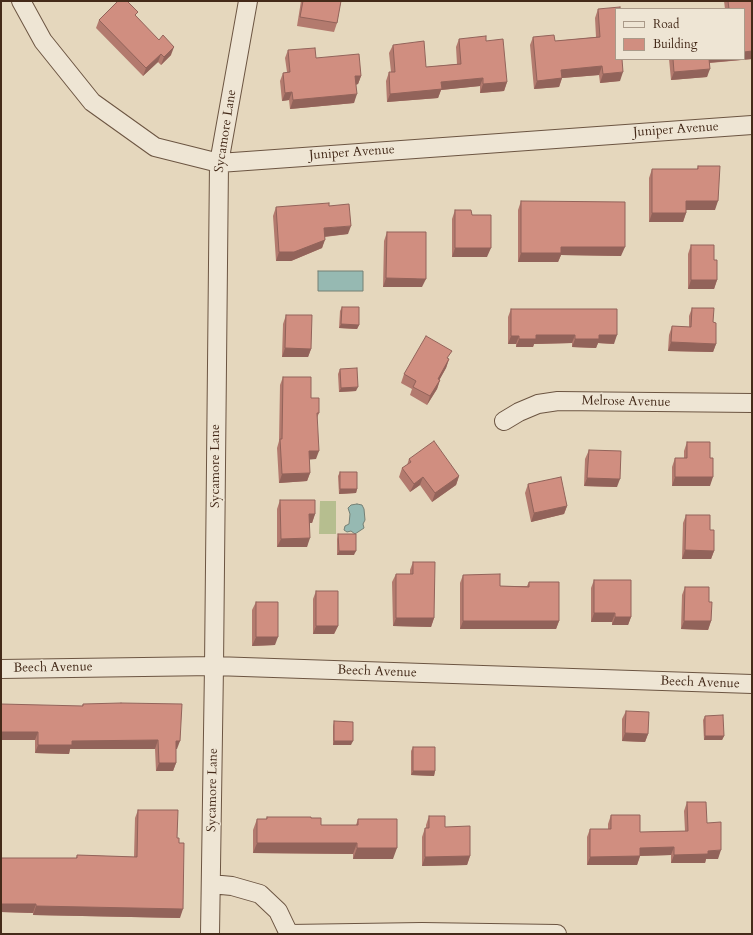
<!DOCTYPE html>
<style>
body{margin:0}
#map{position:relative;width:753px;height:935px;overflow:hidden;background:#e5d7bd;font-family:Cardo,serif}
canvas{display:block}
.frame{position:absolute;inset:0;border:2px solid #442a19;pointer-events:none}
.legend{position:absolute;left:615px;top:8px;width:130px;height:52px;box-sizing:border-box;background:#eee5d4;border:1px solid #aa9a89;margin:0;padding:5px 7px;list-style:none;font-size:12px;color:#442a19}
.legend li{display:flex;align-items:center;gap:8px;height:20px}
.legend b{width:20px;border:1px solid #aa9a89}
</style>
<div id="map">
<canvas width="753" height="935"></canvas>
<div class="frame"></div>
<ul class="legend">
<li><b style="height:5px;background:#eee5d4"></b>Road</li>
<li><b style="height:11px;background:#d08e80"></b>Building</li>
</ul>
</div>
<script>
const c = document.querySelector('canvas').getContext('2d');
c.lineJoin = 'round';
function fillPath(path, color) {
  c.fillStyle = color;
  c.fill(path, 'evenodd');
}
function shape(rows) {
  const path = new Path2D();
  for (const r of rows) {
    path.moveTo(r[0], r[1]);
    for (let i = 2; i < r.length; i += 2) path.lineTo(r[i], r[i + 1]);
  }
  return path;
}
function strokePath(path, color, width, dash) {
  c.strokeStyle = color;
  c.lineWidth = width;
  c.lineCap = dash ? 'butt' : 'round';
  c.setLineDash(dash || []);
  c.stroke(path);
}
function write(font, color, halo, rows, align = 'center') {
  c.font = font + ' Cardo,serif';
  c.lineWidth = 3;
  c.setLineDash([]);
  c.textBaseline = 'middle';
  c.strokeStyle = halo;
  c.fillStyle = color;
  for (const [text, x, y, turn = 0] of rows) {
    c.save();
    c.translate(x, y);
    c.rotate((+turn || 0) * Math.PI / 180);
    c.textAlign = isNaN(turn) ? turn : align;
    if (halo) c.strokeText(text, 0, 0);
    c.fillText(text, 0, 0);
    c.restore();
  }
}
const green = shape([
 [320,501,336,501,336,534,319,534]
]);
const water = shape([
 [318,271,363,271,363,291,318,291,318,271],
 [357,504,362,505,364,509,365,520,363,524,364,528,355,534,351,531,347,532,344,530,345,526,349,524,350,514,348,508,351,505,357,504]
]);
const minor = shape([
 [21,1,43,41,92,102,155,147,219,163,752,125],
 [504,421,519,412,538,404,558,401,752,403],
 [1,669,214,666,752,684],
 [211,884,232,886,260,894,278,911,289,934],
 [210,934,214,666,219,163,248,1],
 [289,934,422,932,557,934]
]);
const wall = shape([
 [301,1,341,1,337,23,334,32,297,26],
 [724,1,752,1,752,59,710,63,707,77,671,80,669,59,744,59,744,9,725,9],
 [598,9,620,81,600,83,599,75,562,78,559,87,534,89,530,45,533,37,555,41,596,37,595,18],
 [136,16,171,55,161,65,158,62,143,76,96,28,99,20],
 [459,39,486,41,507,82,504,91,480,93,480,86,441,90,438,98,387,102,386,81,389,72,391,72,389,53,393,45,426,67,457,64,456,47],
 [288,50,316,58,361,76,358,84,356,85,354,103,290,109,289,100,282,101,280,81,283,73,287,72,285,58],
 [698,166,715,210,686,210,686,213,683,222,649,222,649,178,652,169,697,169],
 [521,201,621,256,561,255,558,262,518,262,518,210],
 [276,207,348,234,325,237,322,248,291,261,276,261,273,216],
 [455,210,472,215,487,257,452,257,452,219],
 [387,232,422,287,383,287,384,241],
 [691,245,714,260,717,280,714,289,688,289,688,254],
 [342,307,359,325,357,329,339,328,340,311],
 [692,308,713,322,716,344,713,352,668,351,669,335,672,326,689,327,689,316],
 [511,309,614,344,598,343,596,348,572,347,572,343,534,344,533,347,516,347,516,344,508,344,508,317],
 [286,315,311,349,308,357,282,357,283,324],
 [449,359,446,368,439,380,440,380,437,389,427,405,410,395,412,389,401,383,404,374],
 [340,369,356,391,339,392,338,374],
 [283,377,311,398,319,413,317,418,316,459,309,459,310,473,307,481,279,483,277,448,279,441,280,385],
 [687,442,710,486,672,486,672,467,675,458,684,458,684,451],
 [589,450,617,487,584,486,585,459],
 [409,459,459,476,456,485,432,502,420,485,410,492,399,477,402,468,407,465],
 [340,472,357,489,356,493,339,494,338,476],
 [528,484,567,506,564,514,531,522,525,493],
 [280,500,315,514,312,523,310,523,307,547,277,547,277,509],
 [686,515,710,530,714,551,711,559,682,559,683,523],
 [338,534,354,555,337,555,337,539],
 [413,562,434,618,431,627,393,626,392,582,396,574,410,574,410,570],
 [463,575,500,586,527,586,529,582,559,621,556,629,460,629,460,583],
 [594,580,631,617,628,625,612,625,612,622,591,622,591,588],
 [685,587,709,602,711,621,708,630,681,629,682,595],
 [316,591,338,626,334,634,313,634,313,599],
 [256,602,275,645,252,646,252,610],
 [83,704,177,749,176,749,176,763,173,771,156,771,155,749,70,749,69,754,35,753,35,740,1,740,82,706],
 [626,711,648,734,645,742,622,741,622,719],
 [705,716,724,736,722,740,704,740,703,720],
 [334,721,351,745,333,745,333,726],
 [413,747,435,771,434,776,411,775,411,751],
 [687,802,707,823,718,859,706,859,705,863,671,863,671,855,640,856,637,865,587,865,587,837,590,829,608,829,608,824,611,815,640,832,685,831,684,811],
 [138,810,177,838,180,918,33,915,33,913,1,912,76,858,77,855,134,857,135,818],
 [429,816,445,827,470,856,467,865,422,866,422,837,425,828,426,828,426,825],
 [267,817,311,818,321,825,356,825,358,819,393,859,353,859,353,854,253,853,253,830,257,819,266,819]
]);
const shadedWall = shape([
 [174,47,171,55,161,65,164,57],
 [752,51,752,59,706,63,707,59,744,59,744,52],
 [161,54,158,62,143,76,146,68],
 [602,66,599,75,562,78,559,87,534,89,537,81,561,70],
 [710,69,707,77,671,80,674,72],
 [623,72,620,81,600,83,603,74],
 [355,76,361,76,358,84,352,85],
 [483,78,480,86,441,90,438,98,387,102,390,94,441,82],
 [507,82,504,91,480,93,483,84],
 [292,92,289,100,282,101,285,93],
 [357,94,354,103,290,109,293,100],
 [686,201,718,201,715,210,683,210],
 [652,213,686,213,683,222,649,222],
 [351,226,348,234,321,237,324,228],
 [325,240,322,248,291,261,276,261,279,252],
 [561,247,625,247,621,256,561,255,558,262,518,262,521,253],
 [455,248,491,248,487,257,452,257],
 [386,278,426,279,422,287,383,287],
 [691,280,717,280,714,289,688,289],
 [341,324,359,325,357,329,339,328],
 [536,335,575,335,572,343,534,344,533,347,516,347,519,339],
 [599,335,617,335,614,344,598,343,596,348,572,347,575,339],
 [511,336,519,336,516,344,508,344],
 [671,342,716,344,713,352,668,351],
 [285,348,311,349,308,357,282,357],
 [449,359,446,368,435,388,438,379],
 [440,380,437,389,427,405,430,396],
 [358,387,356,391,339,392,341,388],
 [309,451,319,451,316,459,305,460],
 [310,473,307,481,279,483,282,474],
 [459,476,456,485,432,502,435,493],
 [423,477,420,485,410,492,414,484],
 [675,477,713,477,710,486,672,486],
 [587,478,620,479,617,487,584,486],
 [340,489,357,489,356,493,339,494],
 [567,506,564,514,531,522,534,513],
 [309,514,315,514,312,523,306,523],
 [310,538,307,547,277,547,281,539],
 [685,550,714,551,711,559,682,559],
 [339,551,356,551,354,555,337,555],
 [594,613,615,613,612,622,591,622],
 [615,617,631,617,628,625,612,625],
 [396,618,434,618,431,627,393,626],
 [463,621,559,621,556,629,460,629],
 [684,621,711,621,708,630,681,629],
 [316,626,338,626,334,634,313,634],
 [256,637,278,637,275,645,252,646],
 [1,732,38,732,35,740,1,740],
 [625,733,648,734,645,742,622,741],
 [705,736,724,736,722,740,704,740],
 [158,740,155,749,70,749,69,754,35,753,38,745,72,741],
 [176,741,180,741,177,749,173,749],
 [334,741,353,741,351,745,333,745],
 [159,763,176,763,173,771,156,771],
 [413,771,435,771,434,776,411,775],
 [257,843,357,843,353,854,253,853],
 [674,847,671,855,637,856,640,848],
 [357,848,397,848,393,859,353,859],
 [721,850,718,859,706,859,705,863,671,863,674,855,708,851],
 [470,856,467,865,422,866,425,857],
 [640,856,637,865,587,865,590,857],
 [1,904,36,904,33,913,1,912],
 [36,906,183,909,180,918,33,915]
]);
const building = shape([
 [118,1,127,1,138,12,135,15,159,40,163,35,174,47,164,57,161,54,146,68,99,20,118,1],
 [303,1,341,1,337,23,300,17,303,1],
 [728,1,752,1,752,51,744,52,744,9,729,9,728,1],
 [620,7,620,9,616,9,616,59,622,59,623,72,603,74,602,66,561,70,562,78,537,81,533,37,554,35,555,41,600,37,598,9,620,7],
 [486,36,486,41,503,39,507,82,483,84,483,78,441,82,442,89,390,94,389,72,395,72,393,45,424,41,426,67,461,64,459,39,486,36],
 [315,48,316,58,359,54,361,76,355,76,357,94,293,100,292,92,285,93,283,73,290,72,288,50,315,48],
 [673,59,709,59,710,69,674,72,673,59],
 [698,166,720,166,718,201,686,201,686,213,652,213,652,169,698,169,698,166],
 [521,201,625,202,625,247,561,247,561,253,521,253,521,201],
 [329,203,329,206,349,204,351,226,324,228,325,240,294,252,279,252,276,207,329,203],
 [455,210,471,210,472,215,491,215,491,248,455,248,455,210],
 [387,232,426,232,426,279,386,278,387,232],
 [691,245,714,245,714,260,717,260,717,280,691,280,691,245],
 [342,307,359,307,359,325,341,324,342,307],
 [692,308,714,308,713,322,716,323,716,344,671,342,672,326,691,327,692,308],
 [511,309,617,309,617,335,599,335,599,339,575,339,575,335,536,335,536,339,519,339,519,336,511,336,511,309],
 [286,315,312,315,311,349,285,348,286,315],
 [426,336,452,351,447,358,449,359,438,379,440,380,430,396,413,387,416,381,404,374,426,336],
 [357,368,358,387,341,388,340,369,357,368],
 [283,377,311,377,311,398,319,398,319,413,317,413,319,451,309,451,310,473,282,474,280,439,282,439,283,377],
 [434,441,459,476,435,493,423,477,414,484,402,468,411,462,409,459,434,441],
 [687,442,710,442,710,458,713,458,713,477,675,477,675,458,687,458,687,442],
 [589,450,621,451,620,479,587,478,589,450],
 [340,472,357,472,357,489,340,489,340,472],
 [561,477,567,506,534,513,528,484,561,477],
 [280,500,315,500,315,514,309,514,310,538,281,539,280,500],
 [686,515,710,515,710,530,714,530,714,551,685,550,686,515],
 [338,534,356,534,356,551,339,551,338,534],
 [413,562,435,562,434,618,396,618,396,574,413,574,413,562],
 [500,574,500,586,529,587,529,582,559,582,559,621,463,621,463,575,500,574],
 [594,580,631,580,631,617,615,617,615,613,594,613,594,580],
 [685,587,709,587,709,602,712,602,711,621,684,621,685,587],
 [316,591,338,591,338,626,316,626,316,591],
 [256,602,278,602,278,637,256,637,256,602],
 [121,703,182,704,180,741,176,741,176,763,159,763,158,740,72,741,72,745,38,745,38,732,1,732,1,704,83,706,83,704,121,703],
 [626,711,649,712,648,734,625,733,626,711],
 [723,715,724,736,705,736,705,716,723,715],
 [334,721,353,722,353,741,334,741,334,721],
 [413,747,435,747,435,771,413,771,413,747],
 [687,802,706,802,707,823,721,822,721,850,708,851,708,854,674,855,674,847,640,848,640,856,590,857,590,829,611,829,611,815,640,815,640,832,688,831,687,802],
 [138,810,178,810,177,838,179,838,179,843,184,843,183,909,36,906,36,904,1,904,1,858,77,858,77,855,137,857,138,810],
 [429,816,445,816,445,827,470,826,470,856,425,857,425,828,429,828,429,816],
 [267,817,311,817,311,818,321,818,321,825,358,825,358,819,397,819,397,848,357,848,357,843,257,843,257,819,267,819,267,817]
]);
const streetNames = [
 ["Juniper Avenue",676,130,-4],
 ["Sycamore Lane",226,131,-81],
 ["Juniper Avenue",352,153,-4],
 ["Melrose Avenue",626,402,1],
 ["Sycamore Lane",216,466,-90],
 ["Beech Avenue",53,668,-1],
 ["Beech Avenue",377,672,2],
 ["Beech Avenue",700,683,2],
 ["Sycamore Lane",213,790,-89]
];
fillPath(green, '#b6be8f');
fillPath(water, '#96b9b2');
strokePath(water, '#758075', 1);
strokePath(minor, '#6c5542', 20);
strokePath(minor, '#eee5d4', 18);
fillPath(wall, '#b37a6e');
fillPath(shadedWall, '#92635a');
fillPath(building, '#d08e80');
strokePath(building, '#92635a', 1);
write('13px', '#442a19', '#eee5d4', streetNames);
</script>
